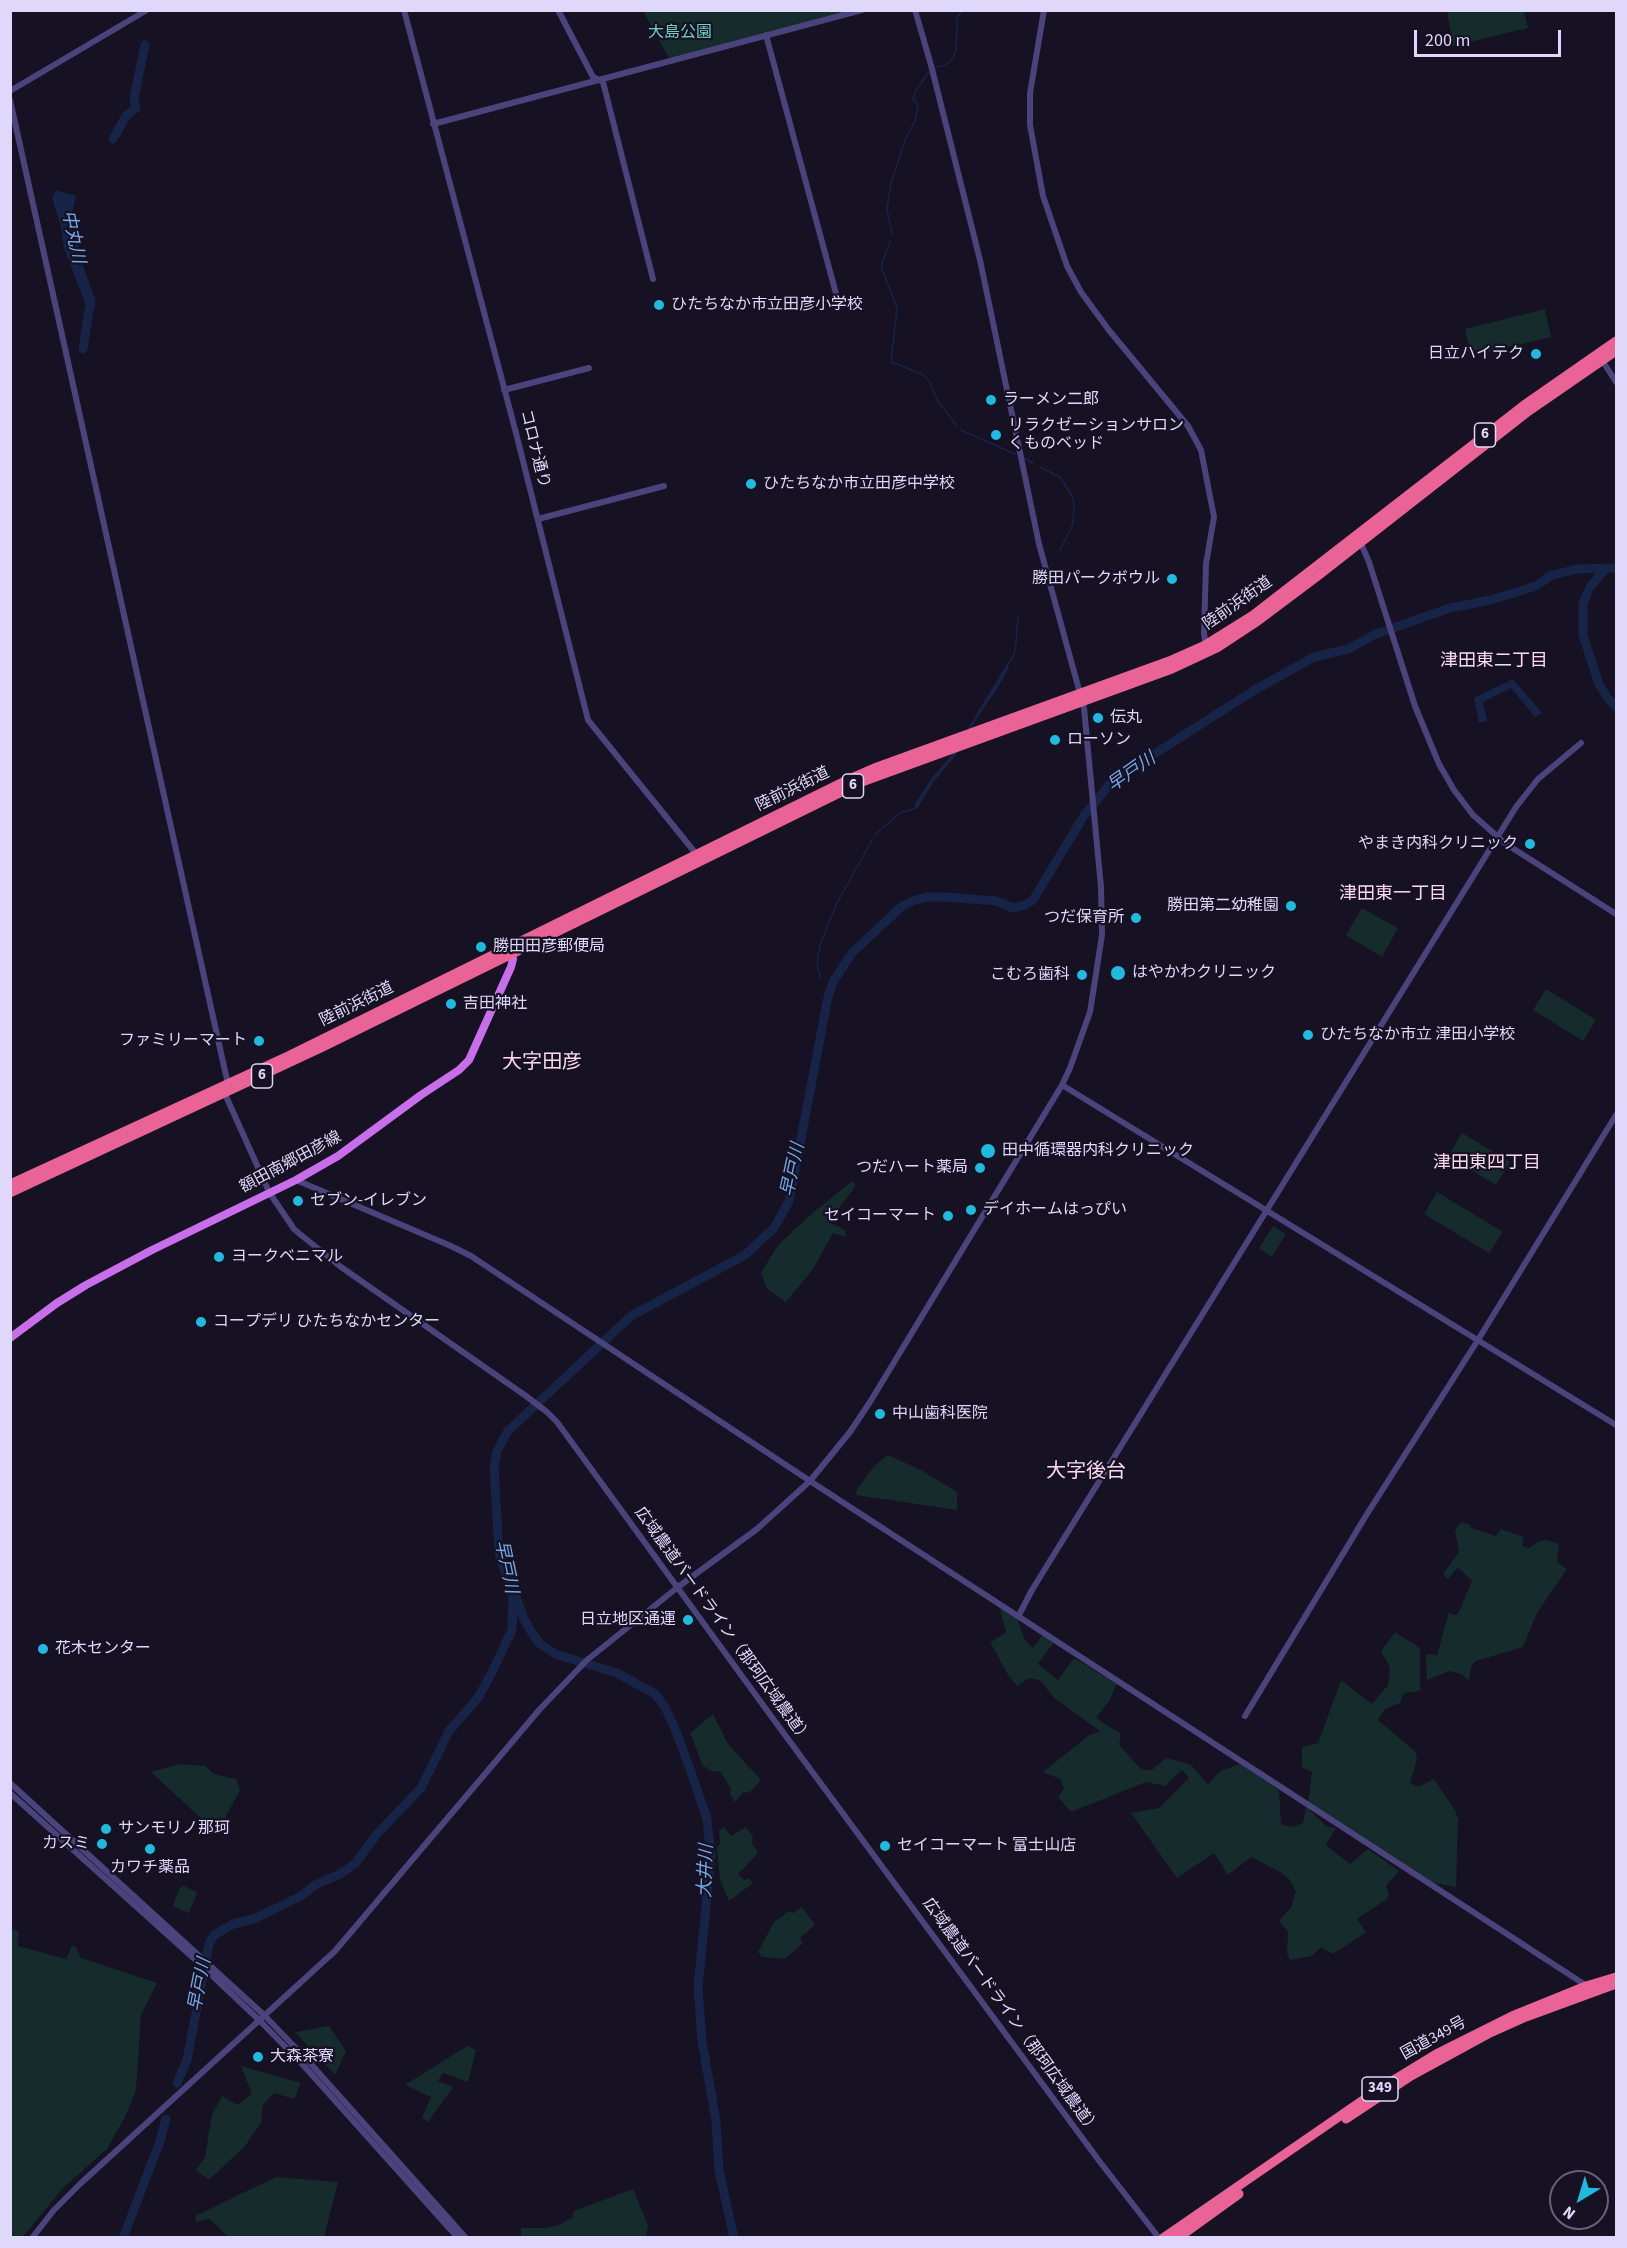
<!DOCTYPE html>
<meta charset="utf-8">
<style>
body{margin:0}
#map{position:relative;width:1627px;height:2248px;overflow:hidden;background:#161123;font-family:"Source Sans 3",sans-serif}
canvas{display:block}
.frame{position:absolute;inset:0;border:12px solid #dfd8fa;pointer-events:none}
.north{position:absolute;left:1549px;top:2170px;width:60px;height:60px;box-sizing:border-box;background:#161123;border:2px solid #666179;border-radius:50%;rotate:218deg;font-size:16px;font-weight:700;line-height:24px;text-align:center;color:#dfd8fa}
.north::after{content:'';display:block;margin:auto;width:21px;height:27px;background:#1ebae0;clip-path:polygon(50% 0,100% 100%,50% 72%,0 100%)}
.scale{position:absolute;left:1414px;top:30px;width:147px;height:27px;box-sizing:border-box;border:3px solid #dfd8fa;border-top:0;padding-left:8px;font-size:18px;line-height:21px;white-space:nowrap;color:#dfd8fa;-webkit-text-stroke:4px #161123;paint-order:stroke}
</style>
<div id="map">
<canvas width="1627" height="2248"></canvas>
<div class="frame"></div>
<div class="north">N</div>
<div class="scale">200 m</div>
</div>
<script>
const c = document.querySelector('canvas').getContext('2d');
c.lineJoin = 'round';
function fillPath(path, color) {
  c.fillStyle = color;
  c.fill(path, 'evenodd');
}
function shape(rows) {
  const path = new Path2D();
  for (const r of rows) {
    path.moveTo(r[0], r[1]);
    for (let i = 2; i < r.length; i += 2) path.lineTo(r[i], r[i + 1]);
  }
  return path;
}
function strokePath(path, color, width, dash) {
  c.strokeStyle = color;
  c.lineWidth = width;
  c.lineCap = dash ? 'butt' : 'round';
  c.setLineDash(dash || []);
  c.stroke(path);
}
function write(font, color, halo, rows, align = 'center') {
  c.font = font + ' "Source Sans 3","Noto Sans JP",sans-serif';
  c.lineWidth = 4.5;
  c.setLineDash([]);
  c.textBaseline = 'middle';
  c.strokeStyle = halo;
  c.fillStyle = color;
  for (const [text, x, y, turn = 0] of rows) {
    c.save();
    c.translate(x, y);
    c.rotate((+turn || 0) * Math.PI / 180);
    c.textAlign = isNaN(turn) ? turn : align;
    if (halo) c.strokeText(text, 0, 0);
    c.fillText(text, 0, 0);
    c.restore();
  }
}
const green = shape([
 [643,11,848,11,669,58],
 [1447,11,1524,11,1528,28,1453,46],
 [1545,309,1551,337,1474,355,1470,352,1465,329],
 [1362,908,1398,928,1382,957,1346,935],
 [1546,989,1596,1020,1583,1041,1533,1010],
 [1462,1133,1510,1162,1496,1185,1448,1156],
 [852,1181,856,1186,828,1222,845,1230,846,1237,833,1233,813,1269,786,1302,767,1289,761,1273,778,1245,809,1216],
 [1437,1192,1503,1232,1489,1253,1424,1214],
 [1273,1226,1286,1234,1272,1257,1259,1248],
 [888,1455,921,1470,957,1492,957,1510,856,1495,857,1489,876,1464],
 [1461,1522,1470,1525,1471,1528,1496,1536,1501,1529,1524,1537,1522,1546,1529,1548,1539,1541,1547,1540,1559,1544,1557,1562,1567,1569,1537,1613,1523,1647,1476,1661,1471,1667,1469,1681,1461,1674,1450,1671,1427,1680,1426,1654,1437,1655,1449,1612,1454,1615,1458,1614,1472,1581,1458,1567,1448,1579,1443,1574,1459,1552,1455,1531],
 [1000,1608,1017,1618,1025,1640,1033,1648,1043,1634,1054,1642,1038,1664,1058,1680,1074,1658,1117,1684,1109,1701,1096,1718,1121,1734,1119,1745,1142,1770,1152,1770,1166,1758,1190,1764,1208,1784,1220,1771,1240,1764,1279,1790,1281,1824,1291,1827,1303,1823,1306,1807,1326,1826,1336,1828,1326,1845,1350,1864,1368,1849,1399,1871,1386,1886,1389,1893,1387,1899,1357,1919,1366,1932,1333,1954,1321,1947,1312,1956,1290,1960,1287,1953,1288,1932,1279,1921,1291,1907,1296,1892,1289,1879,1278,1871,1251,1857,1228,1875,1214,1853,1177,1878,1131,1813,1159,1808,1189,1778,1182,1770,1165,1786,1146,1782,1071,1812,1058,1797,1064,1788,1060,1779,1043,1772,1088,1736,1100,1731,1054,1698,1040,1680,1029,1678,1017,1686,1008,1675,990,1642,1006,1633],
 [1395,1632,1420,1648,1420,1691,1404,1693,1400,1703,1384,1710,1378,1720,1415,1751,1417,1759,1410,1783,1418,1787,1434,1779,1456,1812,1458,1819,1456,1887,1429,1882,1308,1803,1312,1772,1302,1767,1302,1747,1318,1743,1341,1680,1372,1704,1388,1685,1390,1668,1381,1651],
 [713,1714,728,1744,761,1780,749,1793,744,1792,735,1802,730,1794,731,1789,720,1771,714,1772,703,1766,690,1733],
 [180,1764,205,1766,214,1774,236,1779,240,1790,223,1822,207,1824,151,1772],
 [724,1827,731,1836,746,1827,753,1836,752,1843,758,1853,738,1874,744,1880,749,1878,753,1883,729,1901,720,1880,717,1847,720,1844,719,1831],
 [184,1885,197,1893,189,1913,173,1906,179,1889],
 [802,1907,815,1925,800,1938,803,1943,785,1959,762,1957,758,1952,774,1922,789,1911,794,1913],
 [11,1928,19,1932,18,1946,66,1959,72,1946,76,1947,81,1958,157,1983,141,2015,136,2090,125,2117,107,2149,63,2188,22,2238,10,2237],
 [329,2026,346,2051,335,2075,295,2032],
 [467,2046,476,2050,468,2082,443,2073,438,2081,453,2087,428,2122,422,2118,431,2097,405,2085],
 [241,2066,301,2083,294,2099,274,2093,263,2105,261,2123,245,2146,209,2180,196,2170,205,2157,212,2114,222,2096,238,2105,252,2094],
 [276,2177,338,2182,324,2237,228,2237,210,2219,195,2222,197,2215],
 [633,2189,648,2225,646,2237,521,2237,521,2228,544,2228,559,2225,572,2218,574,2211]
]);
const water = shape([
 [56,190,76,196,71,216,79,233,78,252,95,299,95,307,87,321,85,303,64,248,61,227,52,197],
 [1006,665,1009,667,997,689,977,718,956,755,934,781,917,809,914,806,919,798,931,779,954,752],
 [1513,679,1542,713,1535,717,1511,688,1483,702,1487,721,1479,723,1474,698]
]);
const stream = shape([
 [934,68,945,65,952,59,956,52,957,18,963,10],
 [892,234,887,209,891,183,905,140,915,121,918,105,913,99,916,90,929,72],
 [890,242,882,263,882,269,897,308,891,362,924,375,930,382,938,401,956,425],
 [961,430,1015,454],
 [1024,458,1033,463],
 [1040,467,1060,477,1072,496,1074,503,1073,524,1060,550],
 [1007,666,1014,655,1016,643,1018,615],
 [875,835,900,813,916,808],
 [821,978,817,965,820,945,837,903,872,840]
]);
const river = shape([
 [113,139,126,116,136,108,134,98,145,45],
 [83,349,89,310],
 [1606,568,1590,587,1583,603,1583,635,1599,684,1608,699,1616,706],
 [513,1596,516,1597,524,1619,532,1633,540,1644,555,1654,617,1673,655,1694,665,1707,676,1731,691,1772,707,1819,711,1856,698,1987,702,2041,716,2121,719,2170,734,2238],
 [177,2083,187,2060,209,1944,214,1935,233,1924,254,1919,301,1896,315,1885,340,1874,355,1864,376,1835,421,1788,449,1731,478,1698,492,1672,512,1630,513,1596,499,1553,494,1468,497,1451,508,1431,631,1316,745,1255,774,1228,782,1214,789,1201,828,997,833,982,852,953,901,907,915,900,928,897,945,897,996,901,1013,908,1025,905,1033,900,1085,814,1111,783,1123,774,1253,691,1314,657,1348,649,1376,634,1450,608,1491,600,1536,586,1550,576,1577,569,1616,568],
 [123,2238,160,2141,166,2119]
]);
const minor = shape([
 [404,10,516,433,588,720,697,855],
 [558,10,593,77,603,82,653,279],
 [1044,10,1030,93,1030,125,1043,196,1067,266,1081,292,1108,329,1188,426,1201,450,1214,517,1206,564,1204,633,1206,646],
 [766,35,838,301],
 [10,91,147,10],
 [10,100,225,1071,228,1083,225,1094,269,1192,294,1229,301,1235,341,1267,526,1396,547,1412,557,1422,771,1716,1100,2162,1159,2238],
 [433,124,862,10],
 [1600,357,1616,382],
 [504,390,589,368],
 [538,519,664,486],
 [1360,541,1369,562,1415,706,1439,764,1454,790,1473,815,1506,844,1616,914],
 [1062,1085,1616,1425],
 [296,1180,451,1246,471,1256,810,1481,1587,1986],
 [1019,1615,1032,1590,1516,807,1538,779,1581,743],
 [1245,1716,1367,1514,1478,1340,1616,1115],
 [10,1783,264,2015,310,2063,466,2238],
 [10,1793,200,1964,259,2020,304,2066,458,2238],
 [32,2238,54,2210,80,2184,335,1951,540,1709,587,1660,678,1587,757,1529,810,1481,850,1432,870,1402,1062,1085,1070,1068,1090,1012,1102,935,1101,887,1084,708,1039,544,980,260,931,65,915,10]
]);
const major = shape([
 [10,1338,57,1303,86,1285,152,1250,296,1180,338,1156,421,1095,459,1070,469,1060,511,967,513,959,510,950]
]);
const highway = shape([
 [10,1184,290,1055,847,780,877,767,1169,661,1205,645,1253,615,1524,405,1616,341],
 [10,1193,323,1047,862,782,1172,669,1217,648,1258,621,1318,576,1529,411,1616,351],
 [1346,2119,1411,2076,1488,2034,1526,2017,1616,1984],
 [1163,2238,1382,2087,1436,2054,1512,2016,1586,1986,1616,1977],
 [1178,2238,1239,2194]
]);
const markers = [
 [659,305,6,"#1ebae0"],
 [1536,354,6,"#1ebae0"],
 [991,400,6,"#1ebae0"],
 [996,435,6,"#1ebae0"],
 [751,484,6,"#1ebae0"],
 [1172,579,6,"#1ebae0"],
 [1098,718,6,"#1ebae0"],
 [1055,740,6,"#1ebae0"],
 [1530,844,6,"#1ebae0"],
 [1291,906,6,"#1ebae0"],
 [1136,918,6,"#1ebae0"],
 [481,947,6,"#1ebae0"],
 [1118,973,8,"#1ebae0"],
 [1082,975,6,"#1ebae0"],
 [451,1004,6,"#1ebae0"],
 [1308,1035,6,"#1ebae0"],
 [259,1041,6,"#1ebae0"],
 [988,1151,8,"#1ebae0"],
 [980,1168,6,"#1ebae0"],
 [298,1201,6,"#1ebae0"],
 [971,1210,6,"#1ebae0"],
 [948,1216,6,"#1ebae0"],
 [219,1257,6,"#1ebae0"],
 [201,1322,6,"#1ebae0"],
 [880,1414,6,"#1ebae0"],
 [688,1620,6,"#1ebae0"],
 [43,1649,6,"#1ebae0"],
 [106,1829,6,"#1ebae0"],
 [102,1844,6,"#1ebae0"],
 [885,1846,6,"#1ebae0"],
 [150,1849,6,"#1ebae0"],
 [258,2057,6,"#1ebae0"]
];
const shields = [
 [1485,435,21],
 [853,786,21],
 [262,1076,21],
 [1380,2089,36]
];
const shieldNames = [
 ["6",1485,435],
 ["6",853,786],
 ["6",262,1076],
 ["349",1380,2089]
];
const parkNames = [
 ["大島公園",680,33]
];
const poiNames = [
 ["ひたちなか市立田彦小学校",671,305],
 ["日立ハイテク",1524,354,"right"],
 ["ラーメン二郎",1003,400],
 ["リラクゼーションサロン",1008,426],
 ["くものベッド",1008,444],
 ["ひたちなか市立田彦中学校",763,484],
 ["勝田パークボウル",1160,579,"right"],
 ["伝丸",1110,718],
 ["ローソン",1067,740],
 ["やまき内科クリニック",1518,844,"right"],
 ["勝田第二幼稚園",1279,906,"right"],
 ["つだ保育所",1124,918,"right"],
 ["勝田田彦郵便局",493,947],
 ["はやかわクリニック",1132,973],
 ["こむろ歯科",1070,975,"right"],
 ["吉田神社",463,1004],
 ["ひたちなか市立 津田小学校",1320,1035],
 ["ファミリーマート",247,1041,"right"],
 ["田中循環器内科クリニック",1002,1151],
 ["つだハート薬局",968,1168,"right"],
 ["セブン-イレブン",310,1201],
 ["デイホームはっぴい",983,1210],
 ["セイコーマート",936,1216,"right"],
 ["ヨークベニマル",231,1257],
 ["コープデリ ひたちなかセンター",213,1322],
 ["中山歯科医院",892,1414],
 ["日立地区通運",676,1620,"right"],
 ["花木センター",55,1649],
 ["サンモリノ那珂",118,1829],
 ["カスミ",90,1844,"right"],
 ["セイコーマート 富士山店",897,1846],
 ["カワチ薬品",150,1868,"center"],
 ["大森茶寮",270,2057]
];
const streetNames = [
 ["コロナ通り",534,449,76],
 ["陸前浜街道",1238,604,-35],
 ["陸前浜街道",793,790,-26],
 ["陸前浜街道",357,1005,-26],
 ["額田南郷田彦線",291,1163,-28],
 ["広域農道バードライン（那珂広域農道）",722,1626,54],
 ["広域農道バードライン（那珂広域農道）",1010,2017,54],
 ["国道349号",1434,2039,-29]
];
const waterNames = [
 ["中丸川",72,237,78],
 ["早戸川",1132,773,-35],
 ["早戸川",794,1170,-78],
 ["早戸川",505,1567,78],
 ["大井川",707,1871,-88],
 ["早戸川",201,1985,-79]
];
const neighbourhoodNames = [
 ["津田東二丁目",1494,662],
 ["津田東一丁目",1393,895],
 ["津田東四丁目",1487,1164]
];
const quarterNames = [
 ["大字田彦",542,1064],
 ["大字後台",1086,1473]
];
fillPath(green, '#152b2c');
fillPath(water, '#172447');
strokePath(stream, '#172447', 1.5);
strokePath(river, '#172447', 9);
strokePath(minor, '#4a437c', 6);
strokePath(major, '#c86eeb', 8);
strokePath(highway, '#ea6397', 9);
for (const [x, y, r, color] of markers) {
  const dot = new Path2D();
  dot.arc(x, y, r, 0, 2 * Math.PI);
  c.fillStyle = color;
  c.fill(dot);
  strokePath(dot, '#161123', 2);
}
for (const [x, y, w] of shields) {
  const box = new Path2D();
  box.roundRect(x - w / 2, y - 12, w, 24, 4.5);
  c.fillStyle = '#161123';
  c.fill(box);
  strokePath(box, '#dfd8fa', 1.5);
}
write('bold 15px', '#dfd8fa', null, shieldNames);
write('16px', '#6ed0c1', '#161123', parkNames);
write('16px', '#dfd8fa', '#161123', poiNames, 'left');
write('16px', '#dfd8fa', '#161123', streetNames);
write('italic 18px', '#74a9ec', '#161123', waterNames);
write('18px', '#fadaeb', '#161123', neighbourhoodNames);
write('20px', '#fadaeb', '#161123', quarterNames);
</script>
